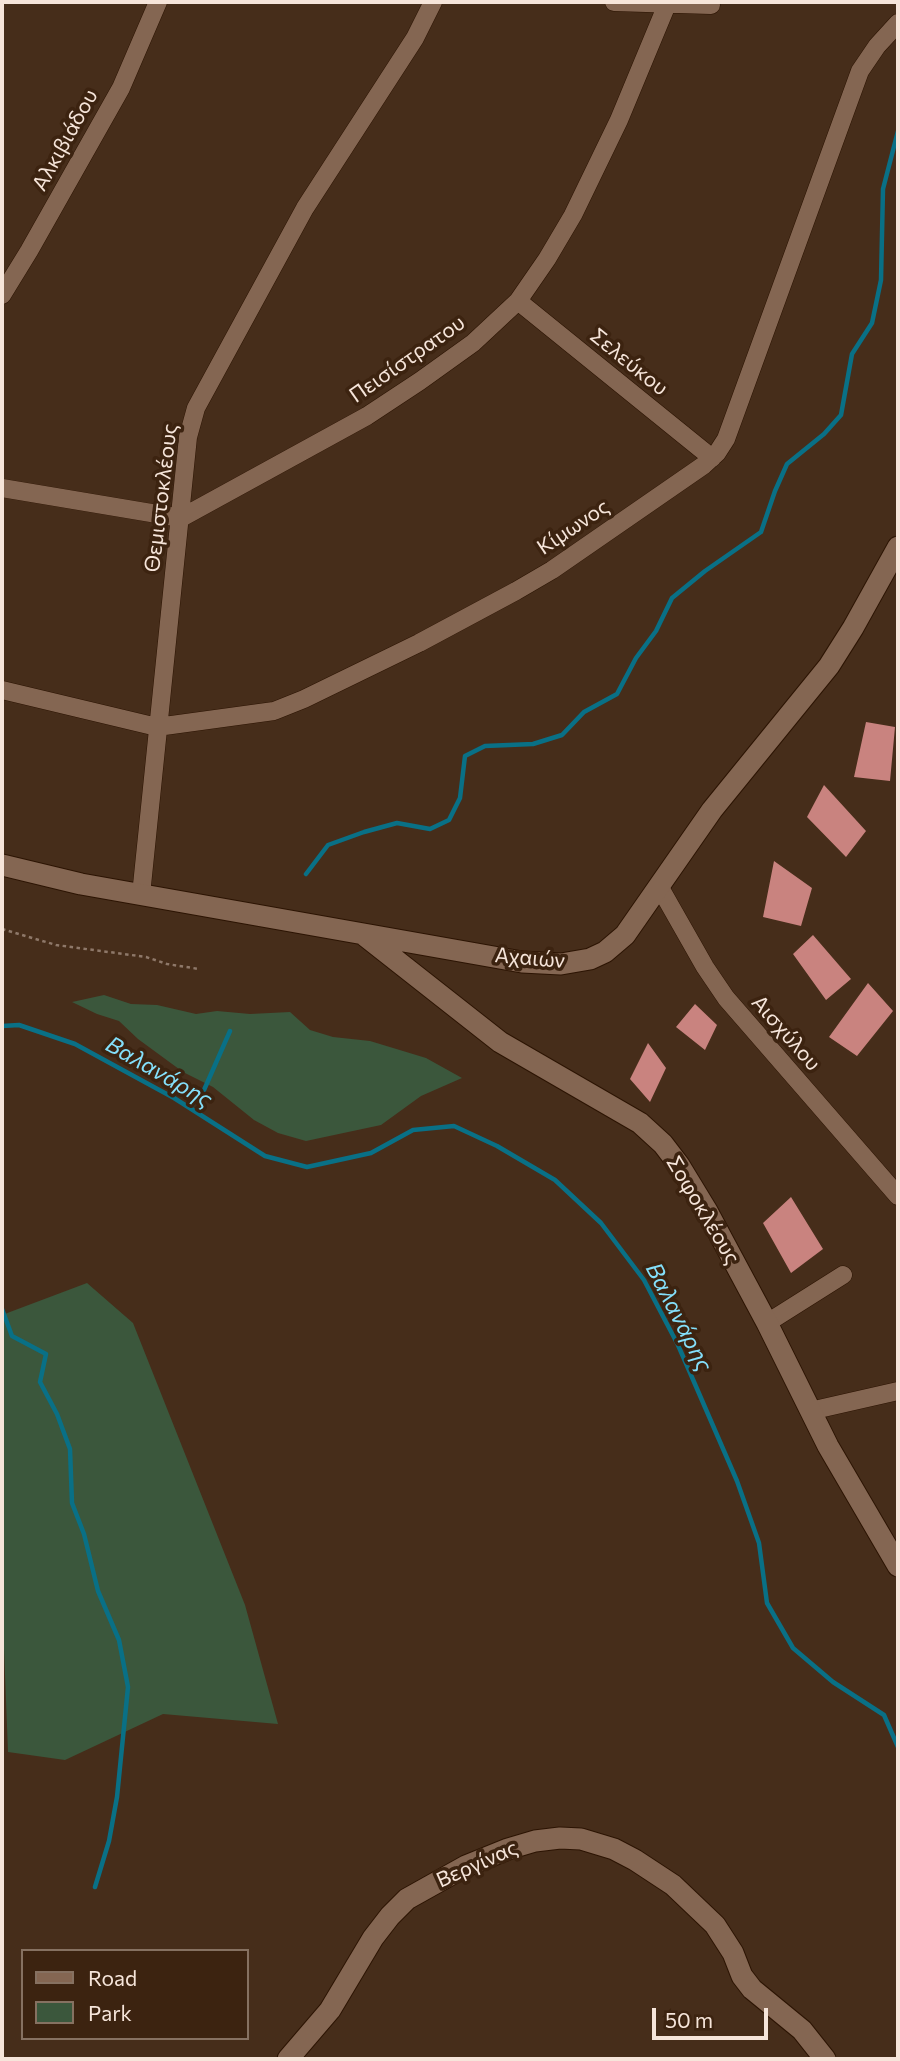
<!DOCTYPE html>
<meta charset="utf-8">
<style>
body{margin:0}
#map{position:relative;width:900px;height:2061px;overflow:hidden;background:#462d1a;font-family:Commissioner,sans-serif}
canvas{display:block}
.frame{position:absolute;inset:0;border:4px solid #f6e5da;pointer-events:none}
.legend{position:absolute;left:21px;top:1949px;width:228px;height:91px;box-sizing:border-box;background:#3c2310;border:2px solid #867161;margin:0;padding:9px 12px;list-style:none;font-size:21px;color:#f6e5da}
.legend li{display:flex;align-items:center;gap:14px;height:35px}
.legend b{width:35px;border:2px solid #867161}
.scale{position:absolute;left:652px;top:2008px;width:116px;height:32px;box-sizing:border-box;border:4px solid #f6e5da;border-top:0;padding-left:9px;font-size:21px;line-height:24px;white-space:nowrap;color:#f6e5da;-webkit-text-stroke:5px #3c2310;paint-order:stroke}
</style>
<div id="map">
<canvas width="900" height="2061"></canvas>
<div class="frame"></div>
<ul class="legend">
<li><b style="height:9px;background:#846652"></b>Road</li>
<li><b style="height:19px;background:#3b573c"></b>Park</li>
</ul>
<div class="scale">50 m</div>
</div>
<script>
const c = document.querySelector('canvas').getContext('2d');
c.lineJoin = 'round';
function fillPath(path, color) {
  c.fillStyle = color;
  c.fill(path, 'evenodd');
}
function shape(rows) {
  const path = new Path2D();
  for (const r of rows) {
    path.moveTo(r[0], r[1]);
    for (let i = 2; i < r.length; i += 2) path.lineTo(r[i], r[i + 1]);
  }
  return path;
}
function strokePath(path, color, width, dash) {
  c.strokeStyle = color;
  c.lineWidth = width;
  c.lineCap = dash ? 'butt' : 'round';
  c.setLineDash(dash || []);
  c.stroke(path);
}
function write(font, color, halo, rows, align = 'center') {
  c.font = font + ' Commissioner,sans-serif';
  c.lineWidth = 7;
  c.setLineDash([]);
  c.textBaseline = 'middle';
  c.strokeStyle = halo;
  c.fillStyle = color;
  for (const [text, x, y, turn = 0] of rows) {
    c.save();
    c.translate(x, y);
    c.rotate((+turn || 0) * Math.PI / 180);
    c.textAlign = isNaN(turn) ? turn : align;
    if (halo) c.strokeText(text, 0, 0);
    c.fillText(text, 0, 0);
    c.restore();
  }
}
const green = shape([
 [104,995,131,1004,157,1005,196,1014,217,1011,250,1014,290,1012,310,1030,333,1037,370,1041,403,1051,426,1058,462,1078,421,1096,381,1125,306,1141,278,1133,254,1120,213,1087,183,1072,138,1039,119,1021,97,1014,72,1002],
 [87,1283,133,1323,245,1605,278,1724,163,1714,65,1760,8,1752,2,1597,2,1315]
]);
const stream = shape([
 [306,874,328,845,364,832,397,823,430,829,449,820,460,798,465,756,485,746,533,744,562,735,584,712,617,694,636,658,656,631,672,598,705,571,761,532,775,491,787,464,824,434,841,415,852,354,872,323,881,280,883,189,898,131],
 [2,1026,19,1025,75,1044,174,1098,265,1156,307,1167,371,1153,413,1130,454,1126,497,1146,555,1180,601,1223,644,1280,678,1345,737,1481,759,1543,767,1603,793,1648,833,1682,884,1715,898,1747],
 [190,1108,204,1090,230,1031],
 [2,1309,12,1336,46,1354,40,1382,57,1414,70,1449,72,1503,84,1534,98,1591,119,1640,128,1687,117,1797,109,1841,95,1887]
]);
const building = shape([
 [866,722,895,727,890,781,854,777],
 [824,785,866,831,846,857,807,817],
 [774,861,812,888,801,926,763,917],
 [813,935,851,979,826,1000,793,954],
 [868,983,893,1011,857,1056,829,1037],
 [695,1004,717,1025,705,1050,676,1027],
 [648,1043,666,1068,650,1102,630,1079],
 [791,1197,823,1249,791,1273,763,1223]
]);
const path = shape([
 [2,929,56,945,146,957,167,964,199,969]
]);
const street = shape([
 [614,2,711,5],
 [2,295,29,251,121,88,158,2],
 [518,301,712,458],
 [2,488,181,518,367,416,420,381,473,343,518,301,547,259,573,215,619,120,668,2],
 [2,690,157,727,274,711,304,699,419,643,516,591,552,570,704,465,717,453,726,439,860,71,877,46,898,23],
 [659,886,705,967,726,998,898,1196],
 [141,895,188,437,196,408,305,208,415,38,433,2],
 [767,1323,843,1275],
 [810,1411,898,1391]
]);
const secondary = shape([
 [2,865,81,884,522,962,561,964,590,959,605,952,625,935,712,810,829,666,853,628,898,547],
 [364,935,500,1042,640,1123,663,1144,679,1165,707,1211,767,1323,828,1446,898,1566],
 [288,2059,330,2010,373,1938,390,1916,407,1899,466,1866,508,1849,535,1841,560,1838,581,1839,614,1849,635,1860,673,1885,715,1925,733,1953,742,1976,752,1989,802,2030,825,2059]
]);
const streetNames = [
 ["Αλκιβιάδου",65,140,-61],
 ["Πεισίστρατου",407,359,-35],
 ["Σελεύκου",629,362,39],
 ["Θεμιστοκλέους",161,498,-83],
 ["Κίμωνος",573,527,-34],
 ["Αχαιών",530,958,5],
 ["Αισχύλου",786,1033,49],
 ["Σοφοκλέους",703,1210,59],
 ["Βεργίνας",477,1864,-24]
];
const waterNames = [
 ["Βαλανάρης",159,1072,30],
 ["Βαλανάρης",679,1317,63]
];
fillPath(green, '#3b573c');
strokePath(stream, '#097086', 4.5);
fillPath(building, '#c9837f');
strokePath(street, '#2c1403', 19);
strokePath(secondary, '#2c1403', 23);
strokePath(path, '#8e7869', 2.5, [3.5, 3.5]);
strokePath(street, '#846652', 18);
strokePath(secondary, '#846652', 21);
write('21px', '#f6e5da', '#3c2310', streetNames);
write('italic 23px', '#84dffa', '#3c2310', waterNames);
</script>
